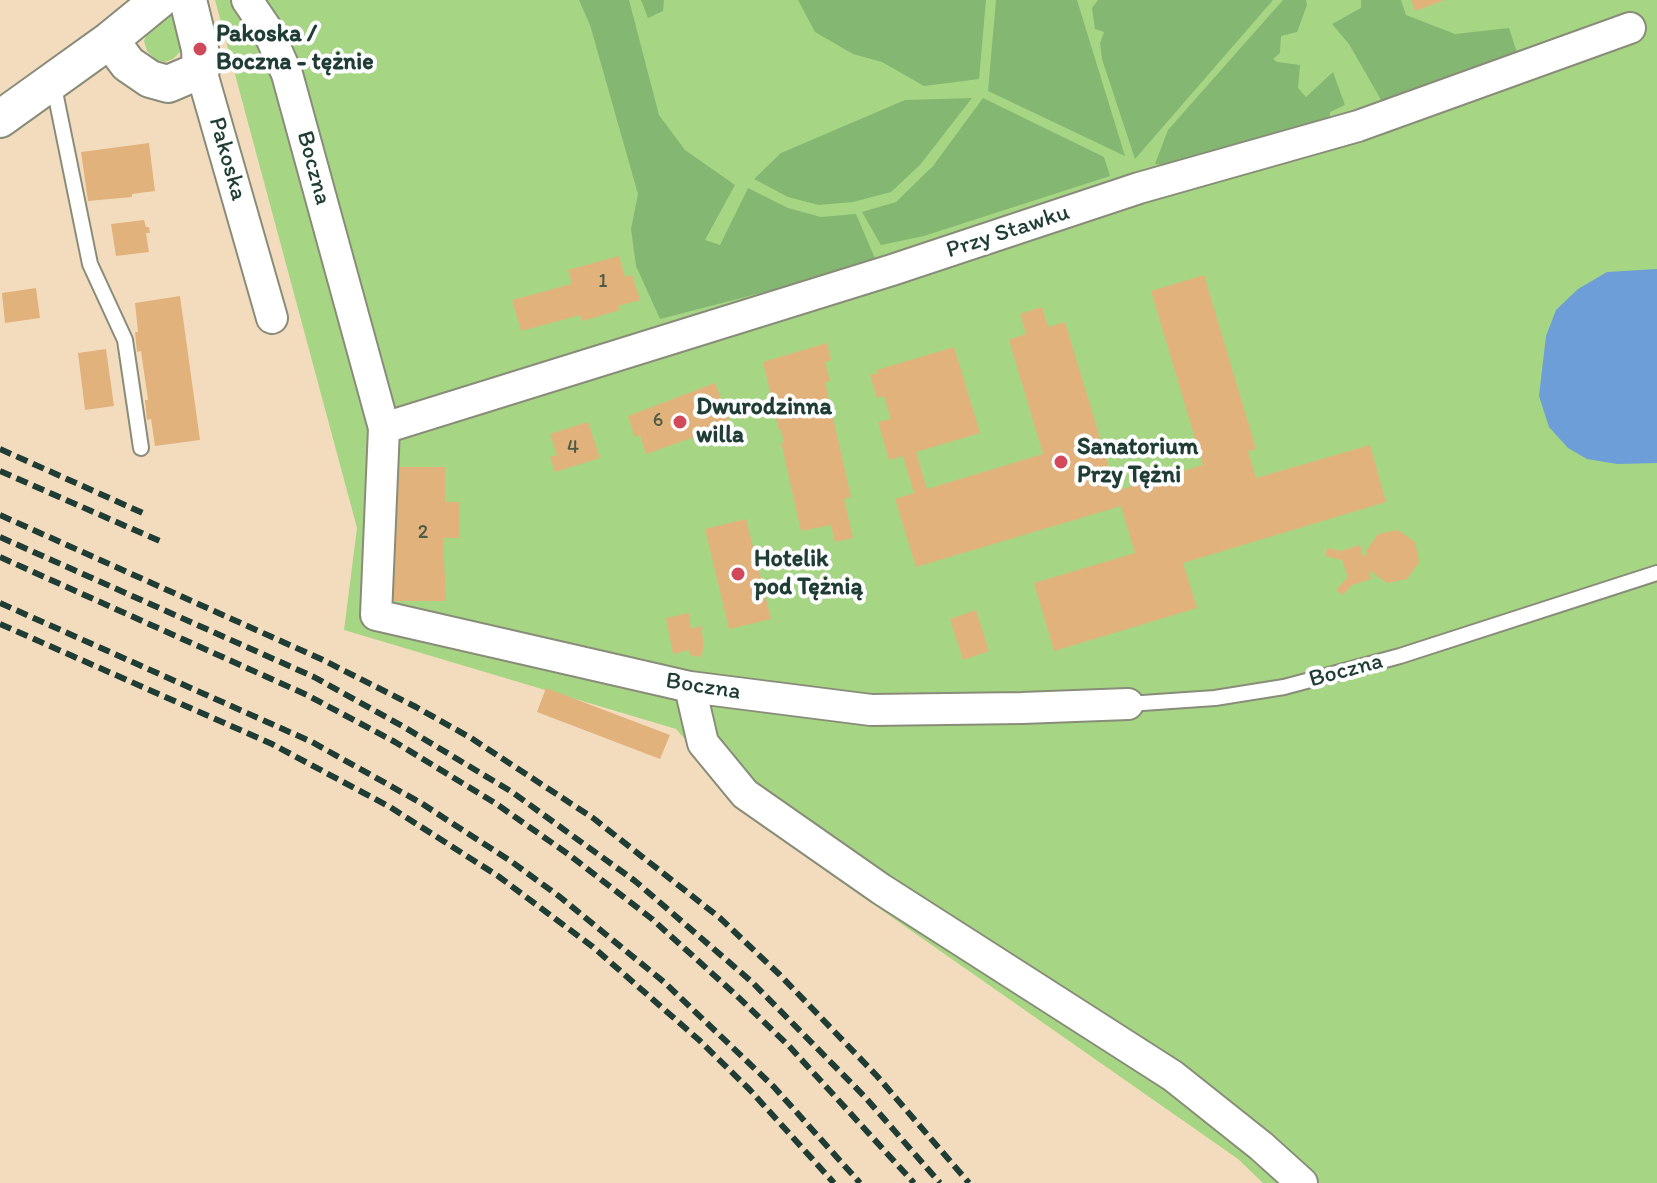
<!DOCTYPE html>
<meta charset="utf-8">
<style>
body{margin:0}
canvas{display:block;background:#f3dcbe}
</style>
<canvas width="1657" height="1183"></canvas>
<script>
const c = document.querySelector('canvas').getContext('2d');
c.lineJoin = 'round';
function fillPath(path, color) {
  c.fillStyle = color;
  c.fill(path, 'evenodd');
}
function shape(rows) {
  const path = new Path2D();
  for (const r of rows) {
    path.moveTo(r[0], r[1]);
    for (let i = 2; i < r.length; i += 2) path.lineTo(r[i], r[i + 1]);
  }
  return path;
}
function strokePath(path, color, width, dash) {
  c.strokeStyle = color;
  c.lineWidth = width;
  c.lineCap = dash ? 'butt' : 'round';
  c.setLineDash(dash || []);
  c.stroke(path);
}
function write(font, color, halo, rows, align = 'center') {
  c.font = font + ' Itim,sans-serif';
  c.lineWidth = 8;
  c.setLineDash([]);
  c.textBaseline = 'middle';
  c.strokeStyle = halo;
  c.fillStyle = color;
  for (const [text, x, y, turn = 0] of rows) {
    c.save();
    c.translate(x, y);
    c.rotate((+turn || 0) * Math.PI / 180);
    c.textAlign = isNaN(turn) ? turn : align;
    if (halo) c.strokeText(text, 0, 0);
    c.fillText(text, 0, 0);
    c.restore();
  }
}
const green = shape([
 [215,0,1657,0,1657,1183,1263,1183,1238,1159,820,867,742,804,676,729,344,630,357,528],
 [170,14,177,17,182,43,180,52,173,59,165,62,156,60,147,51,144,41,148,31]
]);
const forest = shape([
 [579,0,629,0,659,115,685,150,735,185,705,240,720,245,748,188,788,208,821,217,856,214,877,263,660,319,636,266,631,229,638,194,590,25],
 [641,0,664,0,663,11,648,18],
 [798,0,986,0,979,79,924,86,882,62,853,54,815,32],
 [996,0,1077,0,1125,156,988,91],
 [1098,0,1273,0,1135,159,1102,59,1100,43,1104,32,1095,29,1092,8],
 [1283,0,1306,0,1307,5,1297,32,1281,36,1280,53,1273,59,1277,62,1300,65,1298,88,1306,97,1333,72,1345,105,1330,112,1329,131,1180,167,1155,164,1168,130],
 [1361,0,1401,0,1406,15,1455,34,1509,28,1519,59,1384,105,1349,44,1332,24,1361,8],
 [972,98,920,165,891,192,853,202,819,205,788,197,754,179,781,153,905,100],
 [983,98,1104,157,1110,176,924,236,881,245,862,212,896,202,933,166]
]);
const water = shape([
 [1657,269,1657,463,1617,464,1587,459,1568,448,1549,427,1539,396,1546,336,1556,310,1578,289,1607,272]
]);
const building = shape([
 [1411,0,1445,0,1415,11],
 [149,143,155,191,132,194,132,197,88,201,81,152],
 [144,220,146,227,149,227,150,233,146,233,149,252,116,256,111,224],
 [619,256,625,277,632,275,640,300,618,306,620,310,582,321,580,315,521,331,512,300,572,284,568,270],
 [1204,275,1256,449,1248,451,1256,478,1370,445,1386,502,1183,563,1197,608,1054,651,1034,583,1135,553,1121,506,916,567,895,499,914,493,903,456,889,460,878,422,891,419,884,396,877,398,870,375,878,373,877,370,954,347,980,433,916,452,927,489,1043,454,1009,340,1026,334,1020,314,1042,307,1048,327,1065,322,1116,491,1203,465,1151,291],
 [36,288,40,318,5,323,2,293],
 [180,296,200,440,155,446,151,419,147,420,145,400,148,400,141,351,137,352,135,332,138,332,135,303],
 [827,343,831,360,825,362,830,381,825,382,851,497,844,499,853,538,835,542,831,525,801,531,781,442,784,442,781,430,779,430,763,362],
 [106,349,114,406,85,410,78,353],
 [715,383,732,427,715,433,714,430,646,454,640,435,635,437,628,416],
 [588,422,600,458,555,472,550,457,557,455,550,434],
 [393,467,445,467,445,502,459,502,459,538,443,538,446,601,393,601,395,504],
 [746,519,771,619,729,629,705,529],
 [1398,530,1415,542,1419,562,1407,579,1387,583,1370,571,1369,568,1371,579,1352,585,1343,595,1336,590,1348,577,1342,560,1325,556,1327,548,1341,551,1360,545,1363,556,1367,555,1366,551,1378,534],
 [976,610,989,651,963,660,950,619],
 [689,613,691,629,701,626,704,646,701,657,690,655,689,650,673,654,666,618],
 [546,688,670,735,660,759,537,712]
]);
const service = shape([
 [53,82,90,264,125,340,141,448],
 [1128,704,1215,698,1284,687,1400,656,1657,573]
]);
const minor = shape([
 [247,0,268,31,287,74,384,428,376,615,690,687,871,710,1022,708,1128,704],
 [201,70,272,318],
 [384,428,892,270,1139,188,1358,126,1630,28],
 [690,687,703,743,745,794,881,889,1173,1076,1261,1146,1302,1183]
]);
const tertiary = shape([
 [110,40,128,64,150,79,168,84,201,70,200,49,188,0],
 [0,119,110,40,159,0]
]);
const rail = shape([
 [0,449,145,514],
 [0,471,162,542],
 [0,515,321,659,416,707,471,738,593,818,720,918,780,975,877,1076,969,1183],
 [0,537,314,677,404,727,512,792,635,881,752,982,865,1097,940,1183],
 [0,557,307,695,395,742,495,803,568,854,652,919,736,995,789,1046,914,1183],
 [0,603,312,742,421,803,512,862,560,897,664,982,774,1087,860,1183],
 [0,624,272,744,390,807,498,876,593,947,699,1040,750,1090,834,1183]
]);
const markers = [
 [200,49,8,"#d1495b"],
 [680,422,8,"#d1495b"],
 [1061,462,8,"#d1495b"],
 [738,574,8,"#d1495b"]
];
const numberNames = [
 ["1",603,282],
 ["6",658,421],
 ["4",573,448],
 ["2",423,533]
];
const poiNames = [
 ["Pakoska /",216,35],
 ["Boczna - tężnie",216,63],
 ["Dwurodzinna",696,408],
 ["willa",696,436],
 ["Sanatorium",1077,448],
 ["Przy Tężni",1077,476],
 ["Hotelik",754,560],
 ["pod Tężnią",754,588]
];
const streetNames = [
 ["Pakoska",227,159,74],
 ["Boczna",313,168,75],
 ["Przy Stawku",1008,232,-18],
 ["Boczna",1346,671,-15],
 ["Boczna",703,687,9]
];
fillPath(green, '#a6d684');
fillPath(forest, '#84b772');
fillPath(water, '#6d9ed7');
fillPath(building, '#e2b27c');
strokePath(service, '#898c79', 18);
strokePath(minor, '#898c79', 34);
strokePath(tertiary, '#898c79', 40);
strokePath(service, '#fff', 14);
strokePath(minor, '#fff', 30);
strokePath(tertiary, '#fff', 36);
strokePath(rail, '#1f3d34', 6, [12, 6]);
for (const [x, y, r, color] of markers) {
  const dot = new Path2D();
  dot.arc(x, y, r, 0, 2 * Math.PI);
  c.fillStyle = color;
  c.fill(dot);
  strokePath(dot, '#fff', 3);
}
write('20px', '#505a46', null, numberNames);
write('bold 24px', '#1f3d34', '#fff', poiNames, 'left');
write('24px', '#1f3d34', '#fff', streetNames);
</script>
